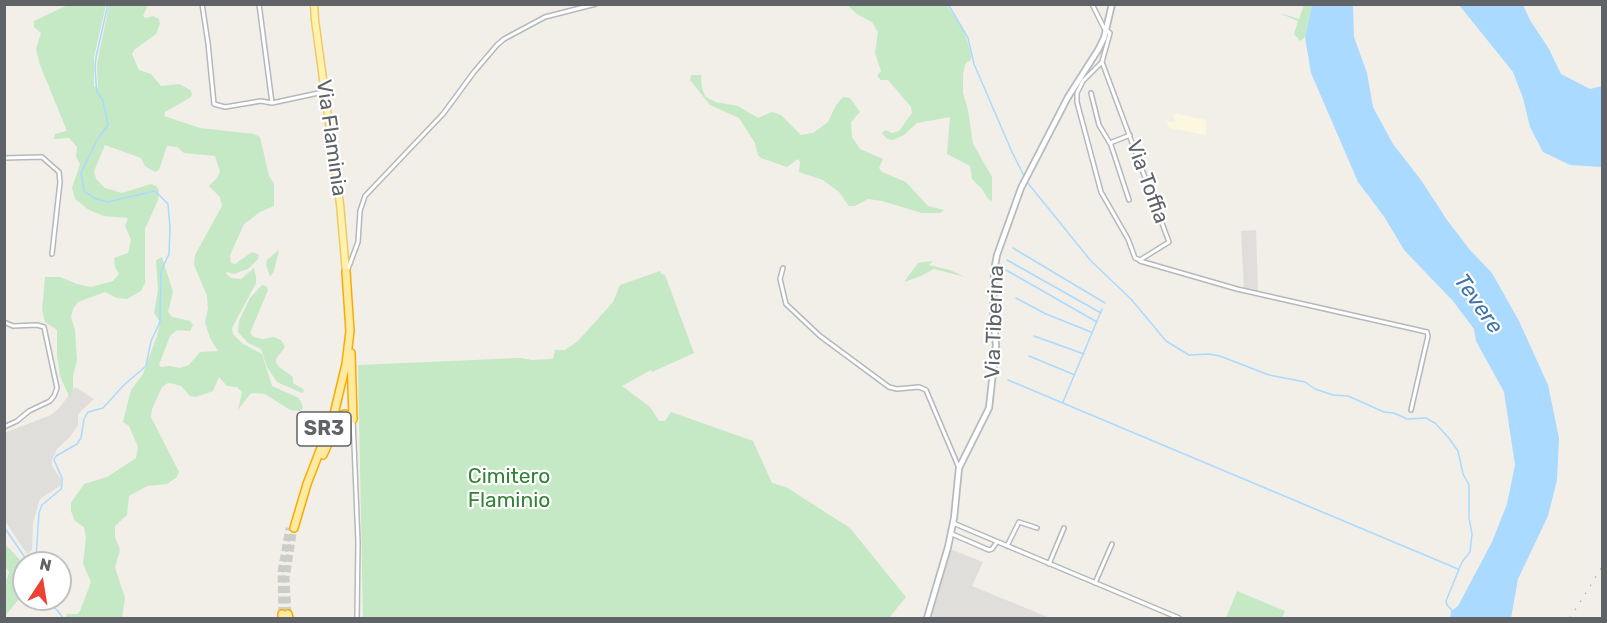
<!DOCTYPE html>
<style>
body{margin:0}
#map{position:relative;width:1607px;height:623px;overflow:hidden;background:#f1efe8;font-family:Rubik,sans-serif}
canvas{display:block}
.frame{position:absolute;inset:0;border:6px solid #5f6368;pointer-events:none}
.north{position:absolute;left:12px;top:551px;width:60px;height:60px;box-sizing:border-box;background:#fff;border:2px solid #bfc1c3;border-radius:50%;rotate:12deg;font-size:16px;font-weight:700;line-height:24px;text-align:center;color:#5f6368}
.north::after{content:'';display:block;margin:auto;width:21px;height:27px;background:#ea4335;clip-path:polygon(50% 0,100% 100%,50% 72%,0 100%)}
</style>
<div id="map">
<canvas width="1607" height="623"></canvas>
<div class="frame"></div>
<div class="north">N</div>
</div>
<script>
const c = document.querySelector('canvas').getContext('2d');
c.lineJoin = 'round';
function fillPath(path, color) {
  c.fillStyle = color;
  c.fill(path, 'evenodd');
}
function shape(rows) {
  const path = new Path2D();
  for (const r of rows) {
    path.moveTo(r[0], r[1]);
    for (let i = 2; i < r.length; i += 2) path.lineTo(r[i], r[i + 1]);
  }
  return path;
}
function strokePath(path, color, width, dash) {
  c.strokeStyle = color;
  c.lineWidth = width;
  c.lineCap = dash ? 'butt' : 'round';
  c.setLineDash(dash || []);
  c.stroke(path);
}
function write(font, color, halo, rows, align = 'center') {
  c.font = font + ' Rubik,sans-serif';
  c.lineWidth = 4.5;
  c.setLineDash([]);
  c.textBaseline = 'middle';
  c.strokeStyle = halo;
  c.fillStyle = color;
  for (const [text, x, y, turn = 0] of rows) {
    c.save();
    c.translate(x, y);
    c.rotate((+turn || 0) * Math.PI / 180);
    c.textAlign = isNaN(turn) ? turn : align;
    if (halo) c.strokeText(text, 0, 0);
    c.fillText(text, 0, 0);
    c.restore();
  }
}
const commercial = shape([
 [1173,113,1206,120,1206,135,1169,128,1166,121,1175,122]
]);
const industrial = shape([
 [1256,230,1258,292,1244,289,1241,231],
 [75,387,94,399,78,414,78,425,70,437,57,449,52,460,52,466,61,479,61,485,40,499,33,522,32,550,27,554,5,521,4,433,51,415,60,407],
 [950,549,983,562,972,586,1050,618,931,618]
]);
const green = shape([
 [946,4,964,31,972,56,970,61,967,62,965,65,963,74,963,93,968,110,973,144,992,177,992,201,988,199,982,189,972,179,970,166,947,154,950,117,917,123,904,135,893,140,887,139,882,133,885,130,892,133,899,131,912,113,911,107,888,80,881,80,877,76,881,71,875,53,878,32,872,22,857,14,847,5],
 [68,5,106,5,94,57,94,86,98,88,97,64,109,5,148,5,143,16,145,18,153,16,159,19,160,24,156,34,134,50,132,54,139,70,151,74,161,86,179,84,190,90,192,93,191,97,165,112,164,116,200,128,254,134,260,137,269,176,274,184,274,206,260,212,244,224,230,255,231,263,235,264,252,252,259,255,258,259,248,269,234,274,227,272,226,274,231,278,241,279,254,268,256,277,256,283,232,328,233,334,243,344,262,354,272,386,299,398,303,407,301,411,290,410,265,394,254,393,250,394,238,410,242,392,237,387,227,386,219,377,213,391,196,397,190,396,181,386,174,384,168,383,162,387,152,409,151,417,179,472,176,478,167,484,147,486,129,496,127,515,115,526,115,537,120,550,115,567,125,598,122,618,66,618,67,614,77,614,80,611,91,582,83,564,86,538,84,527,75,521,71,511,71,503,84,484,107,477,136,458,138,447,129,426,123,422,131,390,143,374,157,336,160,322,154,313,158,290,156,260,162,257,173,292,168,312,172,317,190,321,193,325,190,331,177,330,170,336,159,365,161,367,170,366,180,368,189,365,200,352,218,351,210,338,205,322,208,309,207,296,194,265,195,255,222,206,220,197,209,186,217,178,220,172,215,156,184,153,177,147,167,146,159,170,155,172,145,166,141,158,105,145,94,171,96,179,105,188,122,193,151,184,156,186,159,191,158,200,145,229,145,283,141,291,127,299,117,298,105,292,78,302,73,309,71,317,75,330,77,360,73,376,73,390,69,396,60,376,57,355,57,330,45,322,42,310,45,277,60,277,77,284,91,287,113,281,119,274,115,267,114,258,128,253,131,240,125,226,128,218,104,216,89,210,75,199,72,188,80,164,76,157,77,147,69,138,54,139,55,134,67,131,40,65,36,49,41,33,34,27,34,21],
 [1304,5,1312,5,1305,37,1300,41,1294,34,1298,21,1279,13,1299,19],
 [691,75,701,75,702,88,705,96,715,102,738,106,758,118,772,112,781,115,801,135,813,133,828,122,836,105,843,97,850,98,860,112,851,122,852,137,860,149,883,159,879,168,882,172,906,182,928,206,944,210,940,213,922,213,882,201,868,199,855,206,849,206,839,192,823,180,799,172,800,162,798,159,787,167,761,158,758,155,755,143,739,118,710,105,690,80],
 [279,250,274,271,270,277,266,264,267,260],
 [933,261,929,265,950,270,965,277,934,269,921,276,904,282,918,263],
 [660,271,661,274,665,275,694,353,652,372,651,370,622,386,650,407,659,421,665,421,671,412,753,441,772,483,786,487,850,528,906,597,889,618,363,618,358,365,520,358,532,360,553,359,555,350,565,350,578,341,613,302,620,285],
 [262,285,266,286,268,290,250,333,254,337,263,339,274,337,281,340,285,347,276,359,276,362,279,367,293,377,293,383,303,389,304,391,302,393,277,382,267,367,261,349,248,343,238,332,239,321,250,298],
 [5,544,21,561,24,593,5,616,5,581,7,579,9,572,5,566],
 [1237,591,1285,611,1282,618,1226,618]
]);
const water = shape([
 [1312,5,1353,5,1354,37,1367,73,1373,107,1393,144,1421,180,1447,220,1470,250,1492,273,1519,321,1548,385,1559,438,1557,480,1548,516,1518,579,1511,618,1450,618,1451,611,1458,606,1492,542,1507,504,1515,465,1504,392,1476,341,1474,329,1453,301,1404,250,1385,218,1358,182,1311,73,1305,37],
 [1459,5,1523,5,1530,20,1549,49,1561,74,1590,89,1602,86,1602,167,1570,165,1543,152,1530,127,1523,98,1513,72]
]);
const stream = shape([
 [948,4,968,38,974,64,1012,152,1027,182,1091,261,1131,299,1166,341,1189,355,1209,354,1220,356,1269,375,1305,382,1315,389,1333,395,1348,396,1384,412,1394,413,1407,419,1426,418,1435,423,1448,437,1458,451,1463,474,1469,485,1469,518,1472,534,1470,552,1462,562,1446,601,1447,605,1452,610],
 [1013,248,1105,303],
 [1007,260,1101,313],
 [1006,270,1097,322],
 [1016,298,1046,314,1091,332],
 [1034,336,1084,354],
 [1029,356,1075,375],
 [1008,380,1458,569],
 [1063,402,1102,309],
 [4,527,24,556,26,563],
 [33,563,36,558,39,513,42,505,61,489,62,484,62,478,54,460,56,456,77,444,81,438,84,419,88,412,103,408,124,385,146,366,151,341,160,322,161,271,169,254,170,228,168,204,155,191,107,202,94,198,84,191,81,173,97,140,108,125,103,101,97,92,96,83,95,66,96,57,108,4],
 [44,599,57,610,63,618]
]);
const trunkTunnel = shape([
 [282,614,281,572,289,528],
 [288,614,286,578,294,528]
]);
const minor = shape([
 [202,4,208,43,214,104,225,107,261,101,272,103],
 [259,4,272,103,323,92],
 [1092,4,1104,28,1110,33,1102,62,1083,81,1077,93,1077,102,1101,192,1128,239,1135,258,1140,260,1169,242,1102,62],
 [1091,93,1099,125,1111,145,1129,200],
 [1110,143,1130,135],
 [4,158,42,157,59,172,60,182,52,254],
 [1140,261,1237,289,1427,332,1428,336,1411,410],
 [783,268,780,279,786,304,820,336,889,387,897,389,919,387,926,390,959,468],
 [348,269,358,242,360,211,365,196,443,114,474,72,497,45,504,39,545,17,596,4],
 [4,322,13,326,37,325,44,327,57,388,54,396,50,401,29,411,17,421,4,427],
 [353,419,358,542,357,618],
 [953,523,1179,618],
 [952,534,989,550,992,549,997,542],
 [1007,546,1019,522,1037,528],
 [1049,564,1064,528],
 [1095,583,1112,544]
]);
const secondary = shape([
 [927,618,948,547,954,518,959,468,989,408,996,345,993,311,994,271,997,255,1021,188,1068,97,1098,50,1104,38,1112,4]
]);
const primary = shape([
 [314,4,315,20,340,204,346,272]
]);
const trunk = shape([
 [351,353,353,419],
 [323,455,340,416,345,414,353,419],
 [294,528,307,484,334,414,346,364,350,331,346,272],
 [288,614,289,618],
 [282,618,282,614]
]);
const rail = shape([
 [1570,618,1602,567]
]);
const shields = [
 [324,429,54]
];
const shieldNames = [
 ["SR3",324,429]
];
const streetNames = [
 ["Via Flaminia",331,138,82],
 ["Via Toffia",1147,182,70],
 ["Via Tiberina",995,322,-88]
];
const parkNames = [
 ["Cimitero",509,477],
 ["Flaminio",509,501]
];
const waterNames = [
 ["Tevere",1478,304,55]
];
fillPath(commercial, '#fef7e0');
fillPath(industrial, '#e0deda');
fillPath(green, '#c5e8c5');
fillPath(water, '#aadaff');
strokePath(stream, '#aadaff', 1.5);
strokePath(trunkTunnel, '#ccccc8', 7, [7, 3.5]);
strokePath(minor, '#b5b8bc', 6);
strokePath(secondary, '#b6babf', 8);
strokePath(primary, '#f2c960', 9);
strokePath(trunk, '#f9ab00', 10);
strokePath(minor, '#fff', 3);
strokePath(secondary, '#fff', 4.5);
strokePath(primary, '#fff2af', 6);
strokePath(trunk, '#feeaa1', 7);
strokePath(rail, '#b6b7b8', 1.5, [1.5, 8]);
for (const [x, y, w] of shields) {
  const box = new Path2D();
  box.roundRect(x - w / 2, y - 17, w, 34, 4.5);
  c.fillStyle = '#fff';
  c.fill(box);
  strokePath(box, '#5f6368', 1.5);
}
write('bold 20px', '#5f6368', null, shieldNames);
write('21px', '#5f6368', '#fff', streetNames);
write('21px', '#348238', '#fff', parkNames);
write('italic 22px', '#4174aa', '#fff', waterNames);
</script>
